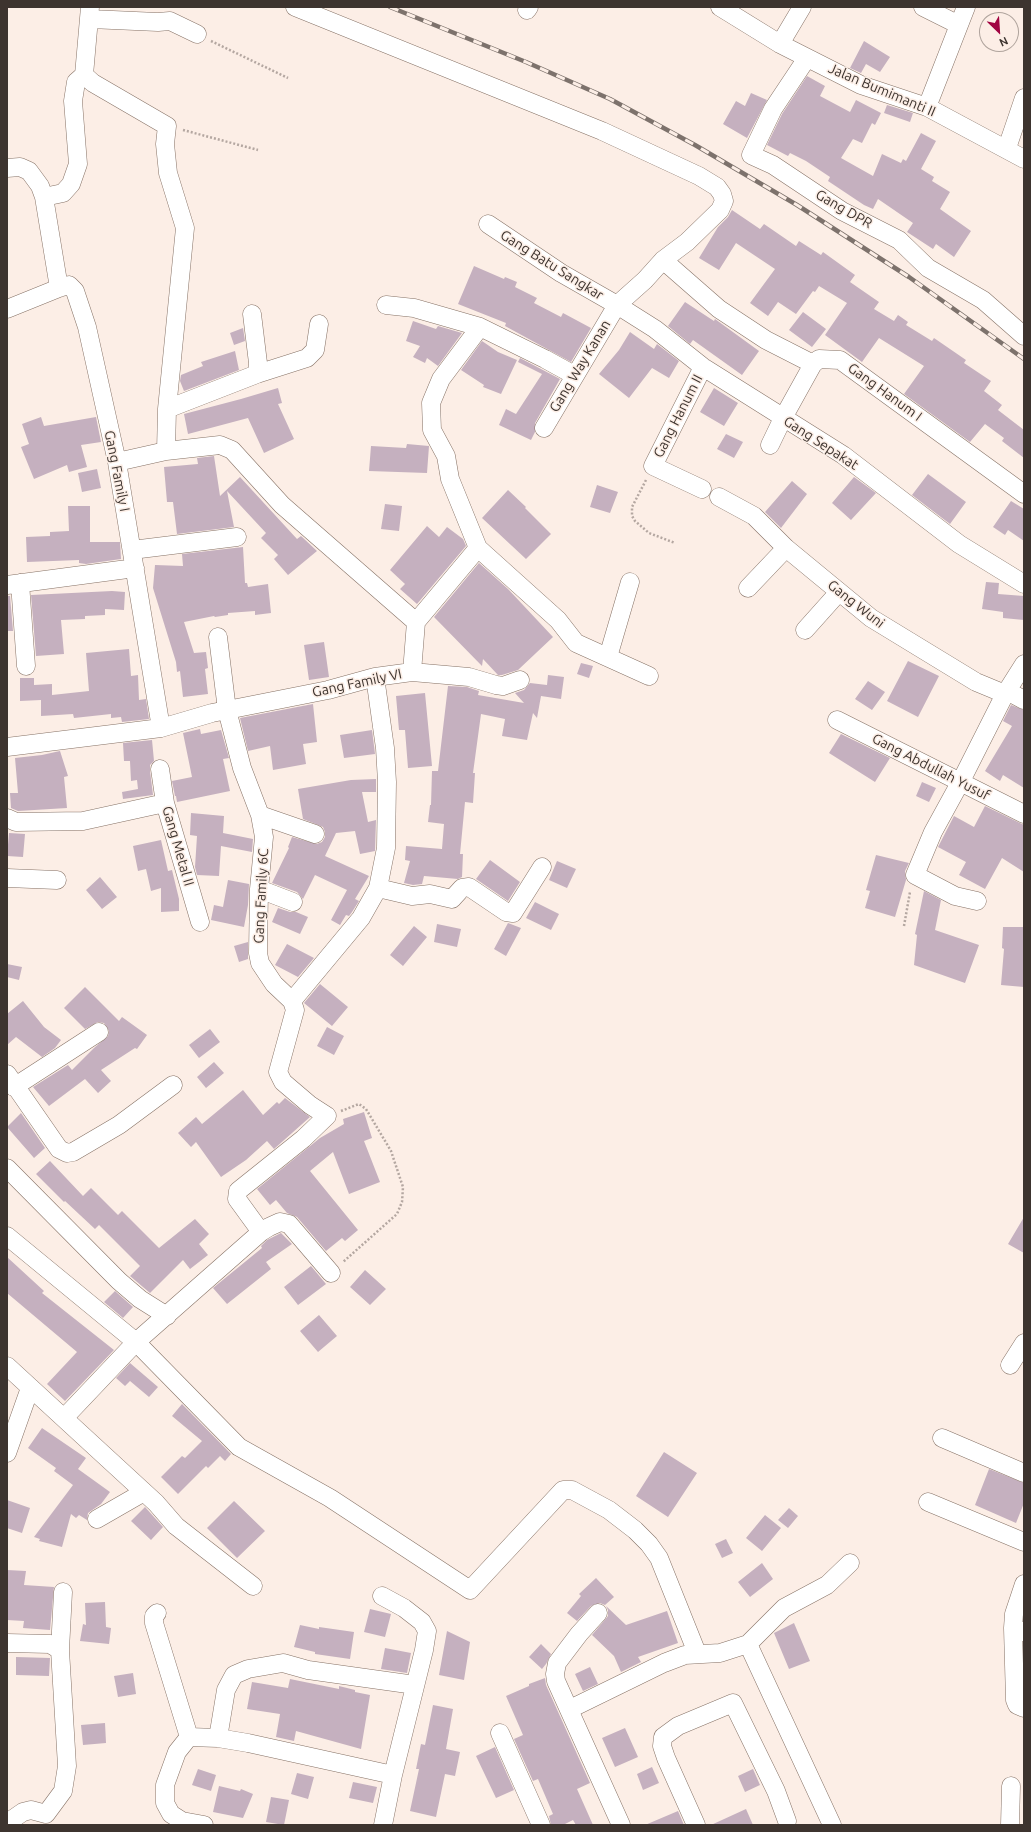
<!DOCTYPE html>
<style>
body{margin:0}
#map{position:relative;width:1031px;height:1832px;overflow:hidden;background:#fceee6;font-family:Ubuntu,sans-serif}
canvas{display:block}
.frame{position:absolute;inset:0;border:8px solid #3d342f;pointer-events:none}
.north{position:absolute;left:979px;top:12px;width:40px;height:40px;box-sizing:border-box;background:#fceee6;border:1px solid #b0a49d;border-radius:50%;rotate:155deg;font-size:11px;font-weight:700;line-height:16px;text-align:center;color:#3d342f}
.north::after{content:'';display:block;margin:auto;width:14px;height:18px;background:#a10442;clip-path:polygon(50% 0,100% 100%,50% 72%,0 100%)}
</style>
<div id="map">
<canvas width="1031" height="1832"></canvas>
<div class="frame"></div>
<div class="north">N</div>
</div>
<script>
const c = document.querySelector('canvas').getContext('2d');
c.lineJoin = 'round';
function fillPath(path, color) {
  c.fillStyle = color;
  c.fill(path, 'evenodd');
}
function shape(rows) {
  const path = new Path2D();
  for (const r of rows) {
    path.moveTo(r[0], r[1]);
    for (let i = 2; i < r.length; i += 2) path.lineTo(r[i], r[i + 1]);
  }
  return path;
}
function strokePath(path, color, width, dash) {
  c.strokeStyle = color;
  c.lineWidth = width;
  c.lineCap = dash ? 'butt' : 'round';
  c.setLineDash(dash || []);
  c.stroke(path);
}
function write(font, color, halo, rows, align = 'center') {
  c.font = font + ' Ubuntu,sans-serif';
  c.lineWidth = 3;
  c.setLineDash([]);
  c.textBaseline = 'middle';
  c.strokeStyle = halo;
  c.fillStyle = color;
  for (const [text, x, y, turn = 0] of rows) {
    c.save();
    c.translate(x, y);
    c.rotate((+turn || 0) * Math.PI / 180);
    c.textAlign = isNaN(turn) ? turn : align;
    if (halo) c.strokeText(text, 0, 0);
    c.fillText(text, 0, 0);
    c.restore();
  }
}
const building = shape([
 [864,41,890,57,880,72,866,64,861,73,850,68],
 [807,76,825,86,820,96,850,112,856,100,881,113,875,125,872,123,862,143,853,139,841,158,873,176,882,154,901,163,903,159,906,161,921,133,936,141,921,169,934,177,932,181,950,192,940,209,971,231,954,257,936,244,933,249,907,232,913,223,878,199,873,209,864,205,828,181,830,177,806,161,790,153,788,156,767,145,782,114],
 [751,93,767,100,747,138,723,124,736,101,745,106],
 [887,105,913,113,910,122,884,113],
 [732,210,760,229,764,224,796,246,799,241,821,255,823,252,855,275,850,282,879,302,874,309,894,321,898,315,908,322,906,325,932,341,934,338,966,360,964,363,991,381,984,391,1002,405,998,410,1024,430,1024,458,1002,441,1004,438,985,424,970,442,904,394,924,366,879,338,862,362,825,335,847,303,819,286,815,292,813,291,796,314,778,302,768,316,750,303,775,269,736,243,719,270,699,258,718,227,728,217],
 [474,266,504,279,505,277,517,282,515,287,537,298,534,303,561,317,563,313,591,328,571,362,505,326,506,323,458,304],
 [685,302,714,321,715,319,759,351,742,375,693,340,690,344,668,326],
 [803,312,826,329,812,347,789,330],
 [413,321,436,329,438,326,462,333,438,366,427,358,425,363,413,357,420,346,406,341],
 [243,328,245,341,234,345,230,333],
 [630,332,654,349,657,344,679,361,669,378,652,368,629,398,599,374,619,350],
 [482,341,498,352,517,360,501,394,483,387,484,385,461,370],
 [235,351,239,370,184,391,180,381,181,375,203,366,201,362],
 [520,358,560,379,535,423,535,432,531,440,499,425,506,409,516,414,542,374,518,362],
 [278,388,282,403,278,404,294,439,264,453,248,418,188,434,184,414,241,399],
 [714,388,738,403,724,426,700,412],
 [41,417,44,426,96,417,101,442,81,445,87,467,69,472,67,465,34,479,21,447,29,444,22,424],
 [726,434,743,442,734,458,717,449],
 [407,444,429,446,427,473,369,471,371,446,406,448],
 [214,456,220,496,240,477,297,539,301,536,317,551,288,575,274,559,278,555,261,538,266,533,227,491,234,527,177,534,173,502,167,502,164,467,198,464,197,458],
 [97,469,101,488,82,492,78,473],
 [928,474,966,502,950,524,912,495],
 [854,477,876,493,851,520,832,503],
 [792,481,807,494,781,528,765,512],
 [597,485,618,492,610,513,590,507],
 [508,490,526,507,525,508,551,534,526,559,482,518],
 [1011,501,1024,509,1024,541,1008,530,1005,535,993,527],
 [385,504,402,506,399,531,381,529],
 [68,506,90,506,90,542,120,542,121,559,86,564,79,563,79,560,27,562,26,537,50,536,50,532,69,531],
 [427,526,439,537,447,527,463,539,466,546,417,604,400,589,405,584,390,570],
 [243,547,245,583,247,583,248,587,268,584,271,613,255,615,255,611,228,613,228,615,215,617,214,616,184,622,194,653,206,652,208,668,205,669,208,694,183,697,180,671,177,672,176,662,153,588,155,565,183,566,182,554],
 [479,563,508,589,553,637,518,670,502,675,498,675,483,659,482,666,434,617],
 [986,582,999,583,998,594,1024,596,1024,620,1003,618,1003,612,982,609],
 [112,591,125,592,124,610,105,609,105,615,85,616,85,619,61,620,64,654,36,656,31,595],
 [7,596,10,596,13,631,7,631],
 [324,642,329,677,309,680,304,645],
 [129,649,131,676,138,675,139,700,146,699,149,719,122,722,121,717,111,718,111,714,74,718,73,714,41,716,41,700,20,701,20,678,34,678,34,685,52,684,52,695,89,691,86,653],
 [908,661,939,676,918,717,887,701],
 [581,663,593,666,589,678,577,674],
 [548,675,564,677,561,699,541,696,537,718,533,713,527,740,502,736,505,719,481,714,473,773,475,773,473,803,465,802,460,854,463,854,462,877,458,879,424,876,422,884,413,885,404,883,410,861,405,860,406,846,442,849,444,824,428,822,430,805,431,805,432,771,438,771,448,686,467,687,479,691,478,695,524,703,515,693,524,690,530,683,547,685],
 [868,681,885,692,872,710,855,699],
 [425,693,432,766,408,768,405,730,399,730,396,696],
 [313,704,317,742,303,744,306,764,273,770,270,746,248,751,240,718],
 [1011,705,1024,710,1024,788,1003,775,1000,781,985,771,1012,726,1003,721],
 [200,729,201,734,221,730,229,758,223,759,230,791,177,802,176,796,175,796,172,781,192,777,183,733],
 [372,730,375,754,344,758,340,735],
 [841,734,890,758,875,782,829,753],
 [152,740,154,761,150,765,150,771,153,795,123,799,122,792,138,789,137,780,131,781,130,761,124,761,123,743],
 [60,751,68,776,64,777,67,808,18,811,11,808,10,793,18,793,15,758,42,755],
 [376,779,376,792,362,792,368,822,376,820,375,851,360,854,355,831,336,833,325,856,369,876,355,899,359,901,352,912,349,916,346,915,340,925,331,920,347,890,315,875,303,899,297,892,272,883,289,848,288,847,292,837,317,844,322,842,325,837,325,832,323,827,303,819,298,789,351,780],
 [922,782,936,788,929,802,916,796],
 [985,806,1024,825,1024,872,1002,858,985,889,959,875,966,862,938,847,954,816,974,827],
 [191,813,224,816,223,833,253,839,252,852,221,846,219,876,197,875,195,867,197,836,190,835],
 [9,833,25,834,23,857,7,856],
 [161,840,168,871,172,870,179,899,179,911,161,912,161,888,151,891,146,869,138,871,133,846],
 [876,855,909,863,905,871,906,880,895,917,865,908,870,891,866,890],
 [490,860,520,882,508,901,476,879],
 [557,861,576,869,567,888,549,880],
 [100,877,117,897,102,909,86,890],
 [228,880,249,884,248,905,244,927,211,920,214,905,223,907],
 [924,891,941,900,935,930,979,945,965,983,914,965,917,935,915,934],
 [535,902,559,914,551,930,526,918],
 [278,908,290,912,296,912,308,917,300,934,272,922],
 [508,923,521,928,506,956,494,949],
 [437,924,461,929,457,947,434,942],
 [414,926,427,937,403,966,390,955],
 [1003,927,1024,927,1024,987,1001,985,1004,949,1002,948],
 [248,942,248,959,239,962,234,946],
 [287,944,314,958,298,977,275,965],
 [7,964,22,967,19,980,7,977],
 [320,984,348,1007,332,1026,304,1003],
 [85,987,119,1021,122,1017,147,1035,137,1049,135,1048,101,1070,111,1081,98,1093,85,1079,49,1106,33,1087,68,1065,72,1070,94,1048,108,1036,109,1031,104,1023,98,1022,85,1029,64,1008],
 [23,1001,44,1027,61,1040,55,1048,42,1057,16,1037,7,1045,7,1014],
 [327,1027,344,1036,334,1055,317,1046],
 [210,1029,220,1042,199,1058,189,1045],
 [214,1062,224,1073,206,1088,197,1077],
 [243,1090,263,1115,277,1102,279,1104,285,1098,310,1117,274,1149,267,1141,246,1160,221,1177,196,1142,191,1147,178,1133,196,1117,202,1124],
 [364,1112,372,1138,364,1141,380,1182,349,1194,333,1152,310,1171,358,1230,345,1241,342,1238,326,1251,297,1217,287,1213,276,1200,270,1205,257,1189,320,1138,344,1124,343,1119],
 [21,1113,45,1148,34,1158,7,1127],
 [50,1161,83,1196,91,1188,118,1215,122,1211,159,1248,195,1219,209,1234,199,1244,208,1255,190,1269,183,1260,150,1293,130,1276,140,1266,99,1225,95,1229,65,1201,64,1202,36,1174],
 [1024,1217,1024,1253,1008,1244],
 [281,1233,292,1244,266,1262,271,1269,227,1304,213,1288,262,1248,261,1246,267,1240],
 [7,1257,44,1291,42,1293,114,1350,65,1401,47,1384,77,1352,7,1293],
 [311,1266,326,1284,298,1305,284,1287],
 [365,1270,386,1289,370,1305,350,1287],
 [115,1291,133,1307,123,1318,104,1302],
 [319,1315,337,1336,318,1352,300,1331],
 [130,1363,158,1387,149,1397,130,1381,125,1386,116,1378],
 [182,1404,231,1454,225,1461,220,1456,208,1468,206,1466,178,1494,161,1477,182,1456,185,1458,202,1441,172,1416],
 [42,1428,86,1458,78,1469,110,1492,101,1504,88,1513,87,1520,79,1515,76,1518,71,1514,62,1547,39,1541,40,1539,34,1537,73,1485,54,1471,56,1468,28,1448],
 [664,1452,697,1473,668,1517,636,1496],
 [989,1469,1024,1483,1024,1503,1016,1523,975,1505],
 [7,1500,30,1508,22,1533,7,1528],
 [234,1501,265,1531,237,1558,207,1528],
 [145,1507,163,1527,151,1540,131,1521],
 [789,1508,798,1516,788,1528,778,1520],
 [765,1515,781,1528,762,1551,746,1538],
 [726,1539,733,1553,722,1558,715,1544],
 [762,1563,773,1579,750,1597,738,1582],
 [7,1570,26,1571,24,1585,54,1587,50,1630,23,1628,24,1621,7,1620],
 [596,1578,614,1597,605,1605,600,1603,591,1606,577,1621,567,1613,581,1596,579,1594],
 [105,1602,106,1627,111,1628,109,1644,80,1641,83,1624,86,1625,85,1603],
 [606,1606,626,1625,667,1611,678,1643,638,1657,641,1662,621,1672,614,1656,592,1635,608,1616,608,1610],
 [370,1609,391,1614,385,1637,364,1632],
 [794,1623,810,1661,789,1669,774,1633],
 [300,1625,319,1629,319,1627,354,1632,350,1659,315,1654,315,1652,294,1647],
 [447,1631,470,1642,464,1680,439,1675],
 [541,1644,551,1654,546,1664,542,1669,529,1657],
 [385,1648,411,1653,407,1673,381,1669],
 [16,1657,50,1658,49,1676,16,1675],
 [590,1667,598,1684,583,1691,575,1674],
 [133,1673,136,1694,118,1697,114,1676],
 [545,1678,546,1685,590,1783,577,1789,593,1825,576,1825,573,1820,563,1825,551,1825,549,1816,553,1814,538,1779,533,1781,514,1739,523,1735,506,1696,529,1686,529,1684],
 [290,1679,339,1689,339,1686,355,1690,355,1692,370,1695,361,1749,296,1731,294,1741,276,1737,280,1714,247,1709,252,1682,288,1688],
 [433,1705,453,1709,446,1749,460,1752,455,1776,445,1774,436,1817,410,1811,419,1769,416,1769,421,1744,425,1745],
 [105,1723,106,1743,83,1745,81,1725],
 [625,1728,638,1757,615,1767,602,1738],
 [495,1747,514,1790,496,1798,476,1756],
 [652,1767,659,1783,643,1790,637,1774],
 [198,1769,216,1775,211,1791,192,1785],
 [753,1769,760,1785,745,1792,738,1776],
 [297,1773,314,1777,308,1799,291,1794],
 [353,1782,377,1787,373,1803,349,1798],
 [219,1786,240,1791,241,1789,253,1794,243,1818,213,1812],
 [271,1797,289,1800,284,1825,266,1822],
 [746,1809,753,1825,711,1825],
 [678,1811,684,1825,645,1825]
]);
const path = shape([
 [211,41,288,78],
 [183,130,258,150],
 [646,480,632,507,632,516,635,521,649,533,675,543],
 [904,926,910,892],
 [341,1111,359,1104,366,1109,391,1151,403,1187,402,1202,397,1214,343,1262]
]);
const minor = shape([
 [90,7,84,75,93,83,167,126,165,144,168,173,185,228,167,409,166,451],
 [295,7,602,131,699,176,717,187,722,194,724,201,720,210,687,242,663,260,645,280,617,305,544,428],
 [720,7,780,44,861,85,927,107,1024,159],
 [923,7,959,25],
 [527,10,529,7],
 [90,19,158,22,170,21,197,34],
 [780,44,802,7],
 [807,58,773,109,751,155,773,165,842,211,899,240,928,268,983,300,1024,336],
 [927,107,966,7],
 [1007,148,1024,98],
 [7,168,20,167,29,171,40,186,44,197,59,288],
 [44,197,63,193,71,184,78,164,73,101,76,82,84,75],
 [488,224,561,273,617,305,655,329,703,367,843,455,959,544,1024,584],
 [663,260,719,309,766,340,813,364,819,359,840,360,1024,494],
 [386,305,414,308,480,327,545,359,574,375],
 [7,309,59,288,69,285,75,291,87,327,117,462,161,728],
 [257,374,307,358,315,350,319,324],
 [167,409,257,374,258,363,252,314],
 [770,445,783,418,813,364],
 [702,489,653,466,703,367],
 [719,497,754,516,786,548,871,618,976,682,1005,694],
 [478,548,558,620,576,643,649,676],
 [132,550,237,537],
 [20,583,26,666],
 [7,585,135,568],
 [748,588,786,548],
 [416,622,478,548,450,479,446,456,432,430,431,403,441,379,480,327],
 [805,630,839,592],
 [608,657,630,582],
 [412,672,469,677,496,685,503,686,520,680],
 [1007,691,1024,700],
 [837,720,1024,814],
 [7,747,161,728,212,713,328,690,375,677,412,672,416,622,282,505,232,450,220,445,166,451,117,462],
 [160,769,165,803,200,922],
 [260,815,315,834],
 [7,818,16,822,83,821,165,803],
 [7,878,57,880],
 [378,888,412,896,430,894,452,899,462,888,469,887,506,912,513,913,542,867],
 [259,889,293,902],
 [977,901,955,896,915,875,933,832,961,781,1005,694,1024,664],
 [292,1001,361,918,378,888,386,848,387,782,385,748,375,677],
 [7,1074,59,1149,67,1153,73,1152,119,1125,173,1085],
 [14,1087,99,1032],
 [7,1168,119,1281,140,1299,167,1316],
 [261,1232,269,1227,280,1222,289,1224,331,1273],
 [7,1236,136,1342,239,1447,330,1498,470,1590,563,1490,572,1490,609,1510,635,1530,649,1544,659,1558,697,1653],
 [1010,1365,1024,1343],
 [7,1366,156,1503,176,1526,253,1586],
 [64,1418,136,1342,261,1232,237,1199,238,1191,303,1139,327,1116,310,1105,283,1082,278,1072,295,1010,292,1001,274,984,260,963,258,953,259,889,264,837,260,815,242,768,227,710,218,637],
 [942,1438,1024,1473],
 [7,1453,30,1388],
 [928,1502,1024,1542],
 [97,1519,144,1492],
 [382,1596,404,1608,422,1622,427,1631,424,1650,393,1775,383,1825],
 [157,1613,154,1616,154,1623,189,1737],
 [598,1613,579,1634,557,1663,555,1674,556,1681,621,1825],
 [1013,1628,1015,1700,1017,1705,1024,1708],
 [1024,1632,1013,1628,1014,1614,1024,1584],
 [7,1643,50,1644,60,1650],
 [748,1644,832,1825],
 [570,1709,664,1663,685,1655,720,1653,748,1644,784,1608,827,1585,850,1563],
 [500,1733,541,1825],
 [218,1738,226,1690,234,1675,248,1669,283,1663,308,1670,415,1685],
 [46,1814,63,1791,67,1766,60,1650,63,1592],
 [7,1823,23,1812,31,1810,46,1814],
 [204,1825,182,1821,171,1814,165,1803,165,1785,177,1752,189,1737,218,1738,248,1743,393,1775],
 [696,1825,666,1758,662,1746,663,1737,678,1726,733,1703,776,1791,787,1821],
 [1010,1825,1011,1786]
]);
const rail = shape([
 [390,7,526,62,610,99,695,145,797,205,909,277,1024,359]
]);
const streetNames = [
 ["Jalan Bumimanti II",882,90,23],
 ["Gang DPR",844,209,30],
 ["Gang Batu Sangkar",552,265,32],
 ["Gang Way Kanan",580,366,-59],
 ["Gang Hanum I",885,392,36],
 ["Gang Hanum II",678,416,-63],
 ["Gang Sepakat",821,443,33],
 ["Gang Family I",117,471,79],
 ["Gang Wuni",856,604,38],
 ["Gang Family VI",357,683,-12],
 ["Gang Abdullah Yusuf",931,767,27],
 ["Gang Metal II",178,846,74],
 ["Gang Family 6C",261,896,-87]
];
fillPath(building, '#c5b0bf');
strokePath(minor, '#867266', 19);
strokePath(path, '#b4a7a1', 2.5, [2, 2]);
strokePath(minor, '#fff', 18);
strokePath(rail, '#7d726c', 4.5);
strokePath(rail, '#fceee6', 3, [9]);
write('14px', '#3d342f', '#fceee6', streetNames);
</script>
